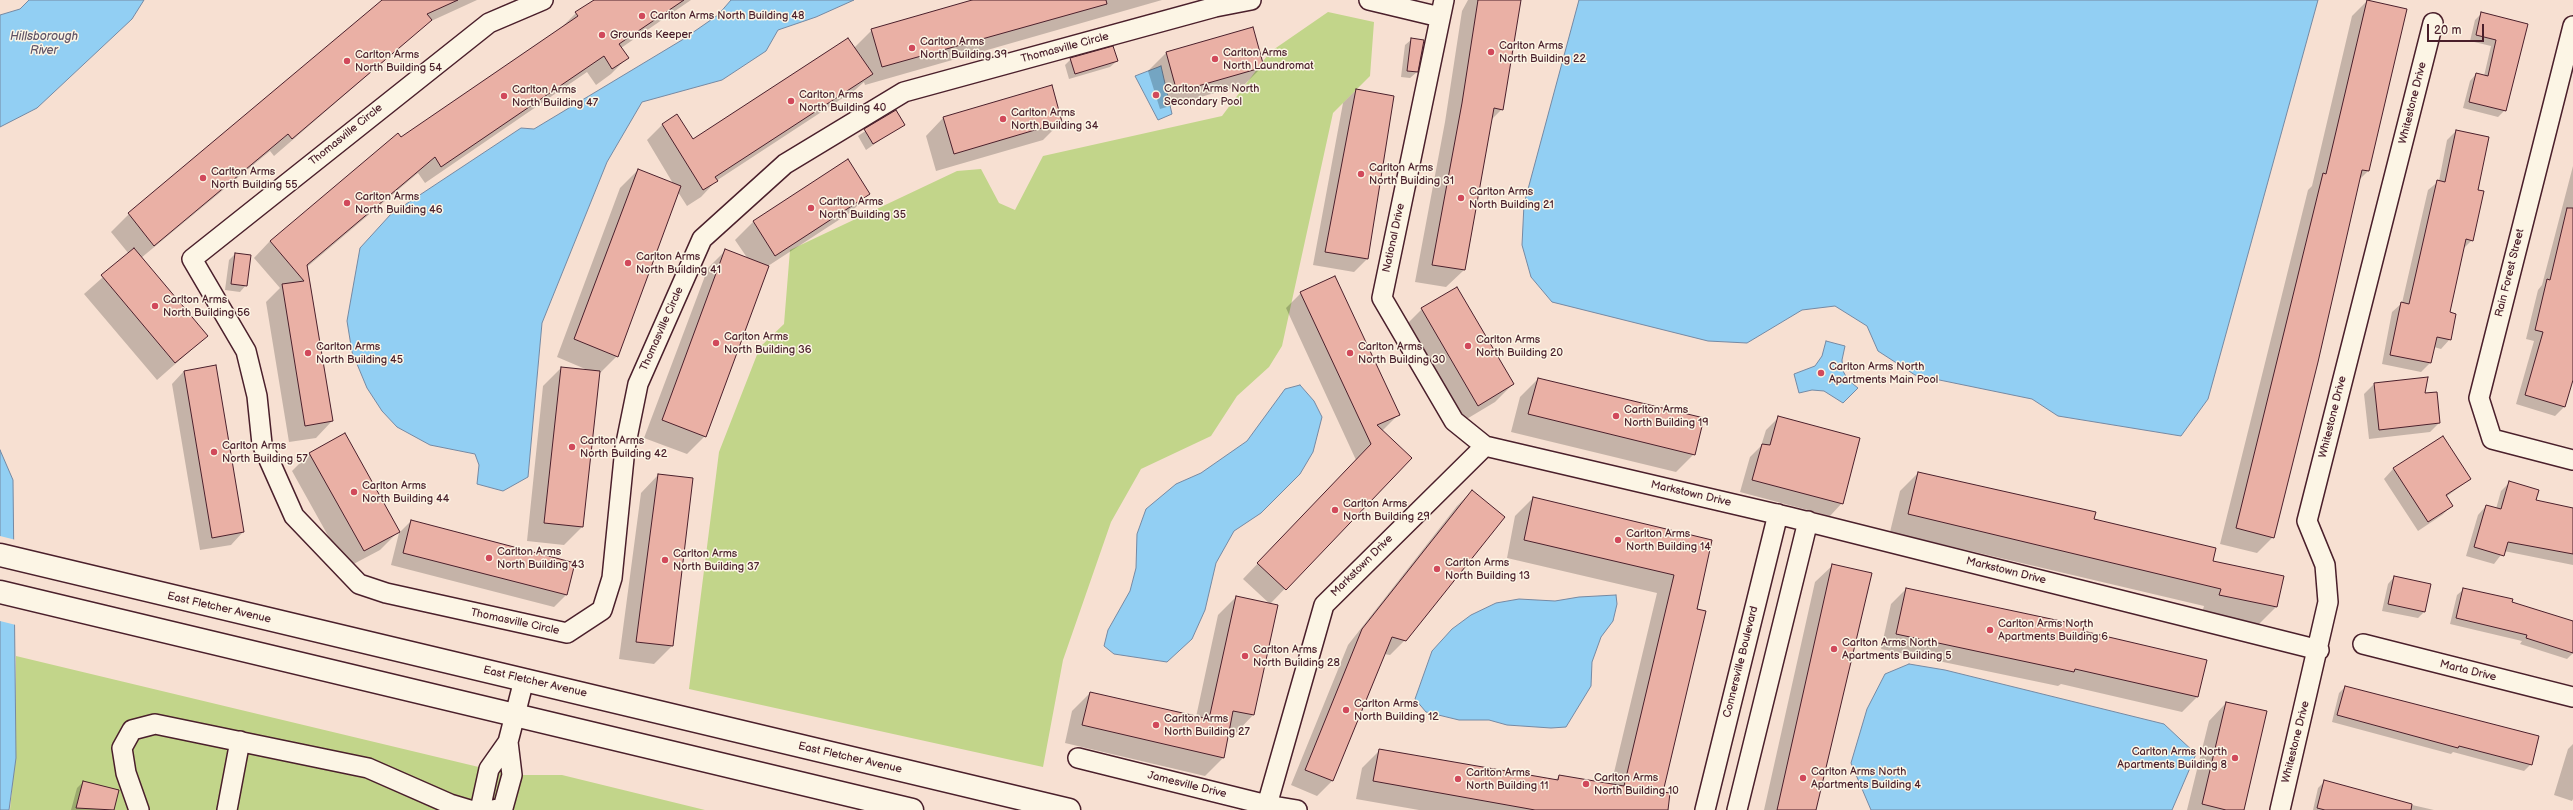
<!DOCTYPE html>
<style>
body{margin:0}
#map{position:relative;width:2573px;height:810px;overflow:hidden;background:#f7e0d2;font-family:"Balsamiq Sans",sans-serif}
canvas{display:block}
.scale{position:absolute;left:2427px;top:24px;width:57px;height:18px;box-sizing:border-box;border:2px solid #4a1f2b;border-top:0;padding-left:5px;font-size:12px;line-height:14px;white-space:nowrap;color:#4a1f2b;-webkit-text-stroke:3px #fcf5e5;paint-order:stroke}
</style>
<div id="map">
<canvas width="2573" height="810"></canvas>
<div class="scale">20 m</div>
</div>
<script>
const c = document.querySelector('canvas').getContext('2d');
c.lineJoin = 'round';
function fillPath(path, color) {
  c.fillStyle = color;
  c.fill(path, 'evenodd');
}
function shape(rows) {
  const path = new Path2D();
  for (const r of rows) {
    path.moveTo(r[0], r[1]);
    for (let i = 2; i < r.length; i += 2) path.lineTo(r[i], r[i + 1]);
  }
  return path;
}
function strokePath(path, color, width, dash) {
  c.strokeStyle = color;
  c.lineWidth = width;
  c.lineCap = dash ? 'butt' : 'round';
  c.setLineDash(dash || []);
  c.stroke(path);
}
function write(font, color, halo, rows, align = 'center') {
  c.font = font + ' "Balsamiq Sans",sans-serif';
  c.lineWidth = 3;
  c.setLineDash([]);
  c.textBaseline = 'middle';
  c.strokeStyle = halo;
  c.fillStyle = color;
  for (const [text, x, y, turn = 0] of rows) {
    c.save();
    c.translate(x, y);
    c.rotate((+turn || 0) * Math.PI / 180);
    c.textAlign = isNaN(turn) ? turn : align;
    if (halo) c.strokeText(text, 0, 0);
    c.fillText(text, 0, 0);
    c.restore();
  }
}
const green = shape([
 [1328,12,1374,22,1370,76,1333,113,1282,346,1269,367,1237,396,1211,436,1141,469,1111,522,1063,660,1043,767,689,689,719,452,760,347,784,324,790,250,957,171,981,169,999,203,1015,210,1043,156,1222,116,1270,52],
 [16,656,512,775,562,775,705,810,10,810,15,756]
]);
const water = shape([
 [29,0,144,0,132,19,37,108,0,127,0,15,20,9,29,0],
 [731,0,854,0,816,17,778,30,766,51,722,80,642,102,607,162,542,323,528,477,503,491,477,484,479,465,475,454,430,445,397,427,382,411,367,388,352,352,347,321,360,248,391,214,521,128,534,129,682,40,718,15,731,0],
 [1579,0,2318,0,2208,399,2181,436,2058,416,2032,399,1915,375,1878,351,1867,326,1835,306,1802,310,1747,343,1708,341,1552,302,1531,277,1522,245,1524,204,1579,0],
 [1161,66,1172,114,1158,120,1135,76,1161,66],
 [1826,341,1845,346,1842,360,1843,371,1848,380,1858,388,1843,403,1824,391,1812,390,1799,393,1794,374,1815,366,1822,356,1826,341],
 [1300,385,1314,401,1322,417,1313,452,1300,474,1261,513,1234,531,1216,563,1205,610,1192,639,1167,662,1114,654,1104,646,1108,630,1130,591,1136,568,1137,534,1146,509,1176,484,1201,473,1247,441,1285,389,1300,385],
 [0,450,13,480,16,758,9,810,0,810,0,450],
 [1616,595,1617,604,1613,621,1601,637,1592,662,1591,686,1566,727,1551,728,1507,725,1489,720,1459,720,1426,712,1415,699,1432,651,1452,629,1471,615,1496,603,1519,599,1555,601,1579,597,1616,595],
 [1909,664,1945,670,2164,724,2196,754,2172,810,1871,810,1851,763,1867,709,1885,674,1909,664]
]);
const pier = shape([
 [0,536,16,540,16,625,0,621]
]);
const shadow = shape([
 [383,0,477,0,429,22,274,156,270,151,141,258,207,336,157,380,84,294,129,254,111,232,129,214],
 [612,0,691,0,621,48,627,58,611,74,596,85,587,72,425,183,418,173,307,267,332,421,316,438,289,442,266,302,280,288,254,258,270,241,401,139,559,30,576,13,591,3],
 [976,0,1162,0,865,85,864,82,855,90,716,181,701,197,687,206,678,192,617,356,599,374,582,527,564,545,527,541,543,386,561,368,590,371,557,357,620,188,638,170,674,185,647,140,663,124,692,141,854,48,872,30],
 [1468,0,1520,0,1502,109,1491,120,1464,270,1446,287,1415,282,1445,122,1462,11],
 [2368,0,2368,171,2359,180,2273,537,2257,553,2220,544,2308,190,2312,186,2352,16],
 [2481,14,2527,24,2505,110,2498,117,2463,108,2470,81,2476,74,2484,76,2491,46,2470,41,2475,20],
 [1252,28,1263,66,1245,84,1160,109,1148,71,1166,53],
 [1412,39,1417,72,1410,78,1401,77,1405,45],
 [1071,59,1117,61,1110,67,1069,79,1065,65],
 [1356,90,1393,96,1367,259,1354,272,1313,265,1343,103],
 [895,111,903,124,866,150,858,136],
 [943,118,1061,122,1043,140,936,171,926,136],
 [2456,131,2476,191,2472,240,2463,249,2449,313,2450,339,2441,349,2434,347,2430,363,2421,372,2382,364,2392,312,2402,303,2428,190,2439,181,2447,140],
 [847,161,869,194,851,212,768,266,705,436,687,454,644,438,708,268,726,250,748,259,735,240,753,222],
 [2573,166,2573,376,2564,407,2555,416,2516,404,2534,341,2526,339,2538,290,2542,285],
 [235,254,246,285,240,292,225,290,229,260],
 [1301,293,1398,415,1382,431,1411,458,1270,604,1243,579,1356,460,1286,308],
 [1422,309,1513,384,1495,402,1460,423,1404,327],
 [215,366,243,532,231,545,200,550,172,384,184,371],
 [2427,378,2423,394,2439,423,2430,432,2369,439,2364,394,2374,384],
 [1538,379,1694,454,1676,472,1511,432,1520,397],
 [1779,417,1842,503,1830,516,1740,492,1750,457,1761,446,1766,430],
 [2443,437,2470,479,2446,497,2452,506,2442,515,2418,531,2384,479,2393,469],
 [310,453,398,532,380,550,346,568,292,471],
 [1918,473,2093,520,2212,562,2283,577,2276,607,2258,625,2202,613,2204,606,1890,532,1900,491],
 [658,475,672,646,654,664,619,659,641,493],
 [2510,482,2535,501,2573,509,2573,565,2504,551,2494,564,2466,556,2478,515,2486,506,2496,509,2501,491],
 [1472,491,1405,640,1390,655,1384,654,1332,781,1317,796,1291,785,1348,645,1457,506],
 [1533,498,1711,540,1662,793,1667,810,1419,810,1356,799,1362,768,1380,750,1555,781,1559,776,1611,785,1657,593,1507,558,1515,516],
 [411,521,566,595,554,607,391,565,399,533],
 [1833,565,1871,574,1815,810,1764,810,1815,582],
 [2394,577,2424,612,2418,618,2382,611,2388,584],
 [1906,589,2082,632,2197,697,2182,712,2061,684,2058,686,1881,649,1891,604],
 [2464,589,2573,622,2573,653,2567,659,2520,644,2522,641,2450,624,2457,595],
 [1236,597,1253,715,1236,733,1228,731,1223,758,1205,776,1065,743,1072,711,1090,693,1196,717,1218,615],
 [2345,687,2531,764,2524,771,2453,752,2451,754,2332,722,2339,693],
 [2226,703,2266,712,2244,810,2187,810,2209,721],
 [2573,744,2573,799,2572,801,2554,795,2568,749],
 [2325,781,2373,796,2434,810,2313,810,2318,788],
 [83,782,118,791,113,810,71,810,77,788]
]);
const building = shape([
 [382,0,458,0,427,14,432,20,292,139,288,134,154,246,128,213,382,0],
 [594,0,684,0,619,44,629,58,612,69,604,56,441,167,435,157,307,265,333,421,305,426,282,284,304,281,270,241,398,133,401,137,578,16,575,12,594,0],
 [972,0,1106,0,1107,4,882,67,871,29,972,0],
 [1478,0,1521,0,1503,110,1494,108,1465,270,1432,265,1462,103,1478,0],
 [2367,0,2407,9,2369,171,2362,170,2318,362,2274,538,2236,528,2323,173,2326,174,2367,0],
 [2481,12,2528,24,2506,111,2469,102,2476,73,2488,76,2496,40,2476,35,2481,12],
 [1253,27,1264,67,1177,92,1166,52,1253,27],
 [848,38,873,74,715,177,718,181,703,190,662,124,677,114,693,139,848,38],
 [1411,38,1424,40,1418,72,1407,71,1411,38],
 [1113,46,1118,61,1075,74,1070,58,1113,46],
 [1052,85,1062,122,954,154,943,117,1052,85],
 [1356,89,1394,96,1368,259,1325,252,1356,89],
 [896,110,905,125,873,144,864,129,896,110],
 [2456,130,2489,137,2478,190,2484,191,2473,241,2466,239,2450,312,2456,314,2451,340,2437,337,2431,363,2390,355,2401,302,2409,304,2437,180,2445,182,2456,130],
 [848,159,870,194,775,256,753,221,848,159],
 [638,169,681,186,618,357,574,339,638,169],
 [2567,208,2573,208,2573,380,2565,407,2525,395,2543,332,2535,330,2547,279,2550,280,2567,208],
 [134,248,208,336,175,363,101,275,134,248],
 [725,249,769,266,706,437,662,420,725,249],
 [235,253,251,255,247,286,231,284,235,253],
 [1335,276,1400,415,1377,425,1412,458,1286,590,1257,563,1371,444,1300,292,1335,276],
 [1457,287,1514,384,1478,406,1421,308,1457,287],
 [216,365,244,532,212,538,184,371,216,365],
 [561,367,600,371,583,527,544,523,561,367],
 [2428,377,2425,393,2437,392,2440,423,2379,430,2374,383,2428,377],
 [1538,378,1704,418,1695,455,1528,414,1538,378],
 [1778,416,1860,438,1843,504,1752,480,1762,444,1770,445,1778,416],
 [345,433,400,532,364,551,309,453,345,433],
 [2443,436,2471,479,2446,495,2453,506,2428,522,2393,468,2443,436],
 [1918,472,2096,512,2094,519,2216,548,2213,561,2284,576,2277,607,2219,595,2221,589,1908,514,1918,472],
 [658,474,693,478,673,646,636,642,658,474],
 [2509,481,2539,490,2536,500,2573,508,2573,554,2508,542,2504,556,2474,547,2486,505,2501,509,2509,481],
 [1472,490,1505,517,1406,641,1392,637,1333,781,1305,770,1362,629,1472,490],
 [1533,497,1712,540,1697,609,1706,611,1663,792,1670,793,1668,810,1535,810,1373,781,1379,749,1558,780,1559,775,1624,786,1674,575,1524,540,1533,497],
 [411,520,575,563,567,595,403,553,411,520],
 [1832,564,1872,573,1816,810,1777,810,1832,564],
 [2394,576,2431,584,2425,612,2388,604,2394,576],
 [1906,588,2084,626,2083,631,2207,660,2198,697,2075,669,2074,672,1896,634,1906,588],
 [2463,588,2513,599,2512,602,2573,621,2573,653,2526,638,2527,635,2456,618,2463,588],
 [1236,596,1278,605,1254,715,1233,711,1224,758,1082,725,1090,692,1209,719,1236,596],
 [2345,686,2539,736,2532,765,2459,746,2458,748,2337,715,2345,686],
 [2226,702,2267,711,2244,810,2226,810,2202,804,2226,702],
 [2324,780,2412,804,2411,810,2325,810,2317,808,2324,780],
 [83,781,119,790,114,810,76,808,83,781]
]);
const minor = shape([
 [543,0,489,23,192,259,246,351,257,396,262,444,294,516,359,584,386,593,567,633,602,610,612,578,625,448,638,384,702,239,785,164,904,92,1215,7,1251,0],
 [1369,0,1440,17],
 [1444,0,1382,298,1454,421,1485,446],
 [2573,26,2479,398,2492,439,2573,460],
 [2363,644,2573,697],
 [1078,758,1267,805,1297,810],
 [1267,805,1324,605,1485,446,1789,517,2319,650],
 [139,810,126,773,122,748,132,730,155,724,368,768,450,804,470,810],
 [227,810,240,741],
 [480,810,489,769,508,742,524,680],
 [492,810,503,808,512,775,508,742],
 [1705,810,1778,514],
 [1737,810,1808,521],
 [2280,810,2328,602,2325,565,2307,521,2433,23]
]);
const major = shape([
 [0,555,1069,810],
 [0,592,912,810]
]);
const markers = [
 [642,16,4,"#d1495b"],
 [602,35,4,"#d1495b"],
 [912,48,4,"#d1495b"],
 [1491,52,4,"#d1495b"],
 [1215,59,4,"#d1495b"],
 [347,61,4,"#d1495b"],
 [1156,95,4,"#d1495b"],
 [504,96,4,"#d1495b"],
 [791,101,4,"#d1495b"],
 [1003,119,4,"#d1495b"],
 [1361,174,4,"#d1495b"],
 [203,178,4,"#d1495b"],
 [1461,198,4,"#d1495b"],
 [347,203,4,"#d1495b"],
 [811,208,4,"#d1495b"],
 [628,263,4,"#d1495b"],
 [155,306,4,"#d1495b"],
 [716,343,4,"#d1495b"],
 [1468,346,4,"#d1495b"],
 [308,353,4,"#d1495b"],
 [1350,353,4,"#d1495b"],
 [1821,373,4,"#d1495b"],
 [1616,416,4,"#d1495b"],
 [572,447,4,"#d1495b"],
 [214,452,4,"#d1495b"],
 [354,492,4,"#d1495b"],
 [1335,510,4,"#d1495b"],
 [1618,540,4,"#d1495b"],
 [489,558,4,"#d1495b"],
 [665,560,4,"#d1495b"],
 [1437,569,4,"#d1495b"],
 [1990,630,4,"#d1495b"],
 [1834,649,4,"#d1495b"],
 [1245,656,4,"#d1495b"],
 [1346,710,4,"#d1495b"],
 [1156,725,4,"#d1495b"],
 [2235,758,4,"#d1495b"],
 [1803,778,4,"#d1495b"],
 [1458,779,4,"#d1495b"],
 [1586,784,4,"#d1495b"]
];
const poiNames = [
 ["Carlton Arms North Building 48",650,16],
 ["Grounds Keeper",610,35],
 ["Carlton Arms",920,42],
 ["North Building 39",920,55],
 ["Carlton Arms",1499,46],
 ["North Building 22",1499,59],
 ["Carlton Arms",1223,53],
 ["North Laundromat",1223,66],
 ["Carlton Arms",355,55],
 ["North Building 54",355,68],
 ["Carlton Arms North",1164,89],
 ["Secondary Pool",1164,102],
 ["Carlton Arms",512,90],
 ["North Building 47",512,103],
 ["Carlton Arms",799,95],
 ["North Building 40",799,108],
 ["Carlton Arms",1011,113],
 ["North Building 34",1011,126],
 ["Carlton Arms",1369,168],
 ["North Building 31",1369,181],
 ["Carlton Arms",211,172],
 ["North Building 55",211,185],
 ["Carlton Arms",1469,192],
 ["North Building 21",1469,205],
 ["Carlton Arms",355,197],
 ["North Building 46",355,210],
 ["Carlton Arms",819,202],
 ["North Building 35",819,215],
 ["Carlton Arms",636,257],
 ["North Building 41",636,270],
 ["Carlton Arms",163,300],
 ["North Building 56",163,313],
 ["Carlton Arms",724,337],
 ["North Building 36",724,350],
 ["Carlton Arms",1476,340],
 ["North Building 20",1476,353],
 ["Carlton Arms",316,347],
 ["North Building 45",316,360],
 ["Carlton Arms",1358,347],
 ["North Building 30",1358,360],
 ["Carlton Arms North",1829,367],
 ["Apartments Main Pool",1829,380],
 ["Carlton Arms",1624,410],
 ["North Building 19",1624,423],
 ["Carlton Arms",580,441],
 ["North Building 42",580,454],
 ["Carlton Arms",222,446],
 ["North Building 57",222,459],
 ["Carlton Arms",362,486],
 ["North Building 44",362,499],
 ["Carlton Arms",1343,504],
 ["North Building 29",1343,517],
 ["Carlton Arms",1626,534],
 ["North Building 14",1626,547],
 ["Carlton Arms",497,552],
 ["North Building 43",497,565],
 ["Carlton Arms",673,554],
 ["North Building 37",673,567],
 ["Carlton Arms",1445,563],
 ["North Building 13",1445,576],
 ["Carlton Arms North",1998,624],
 ["Apartments Building 6",1998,637],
 ["Carlton Arms North",1842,643],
 ["Apartments Building 5",1842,656],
 ["Carlton Arms",1253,650],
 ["North Building 28",1253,663],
 ["Carlton Arms",1354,704],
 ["North Building 12",1354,717],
 ["Carlton Arms",1164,719],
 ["North Building 27",1164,732],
 ["Carlton Arms North",2227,752,"right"],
 ["Apartments Building 8",2227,765,"right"],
 ["Carlton Arms North",1811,772],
 ["Apartments Building 4",1811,785],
 ["Carlton Arms",1466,773],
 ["North Building 11",1466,786],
 ["Carlton Arms",1594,778],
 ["North Building 10",1594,791]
];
const streetNames = [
 ["Thomasville Circle",1065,48,-15],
 ["Whitestone Drive",2413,103,-76],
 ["Thomasville Circle",346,135,-39],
 ["National Drive",1394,238,-78],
 ["Rain Forest Street",2510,273,-76],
 ["Thomasville Circle",662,329,-66],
 ["Whitestone Drive",2333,417,-76],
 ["Markstown Drive",1691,494,13],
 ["Markstown Drive",1362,566,-45],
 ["Markstown Drive",2006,571,14],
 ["East Fletcher Avenue",219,608,13],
 ["Thomasville Circle",515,622,12],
 ["Connersville Boulevard",1741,662,-76],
 ["Marta Drive",2468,671,14],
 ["East Fletcher Avenue",535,682,13],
 ["Whitestone Drive",2296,742,-76],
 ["East Fletcher Avenue",850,758,13],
 ["Jamesville Drive",1187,785,14]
];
const waterNames = [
 ["Hillsborough",44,37],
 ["River",44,51]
];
fillPath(green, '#c2d58a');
fillPath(water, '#92cff3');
strokePath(water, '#7589a3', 1);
fillPath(pier, '#f7e0d2');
fillPath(shadow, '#0003');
fillPath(building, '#eab0a5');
strokePath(building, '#4a1f2b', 1);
strokePath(minor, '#4a1f2b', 22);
strokePath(major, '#4a1f2b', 25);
strokePath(minor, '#fcf5e5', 19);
strokePath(major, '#fcf5e5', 22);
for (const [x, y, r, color] of markers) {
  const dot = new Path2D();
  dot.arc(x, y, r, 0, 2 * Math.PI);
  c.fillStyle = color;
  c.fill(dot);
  strokePath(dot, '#fcf5e5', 1.5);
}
write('11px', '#4a1f2b', '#fcf5e5', poiNames, 'left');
write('11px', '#4a1f2b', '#fcf5e5', streetNames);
write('italic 12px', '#605467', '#fcf5e5', waterNames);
</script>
